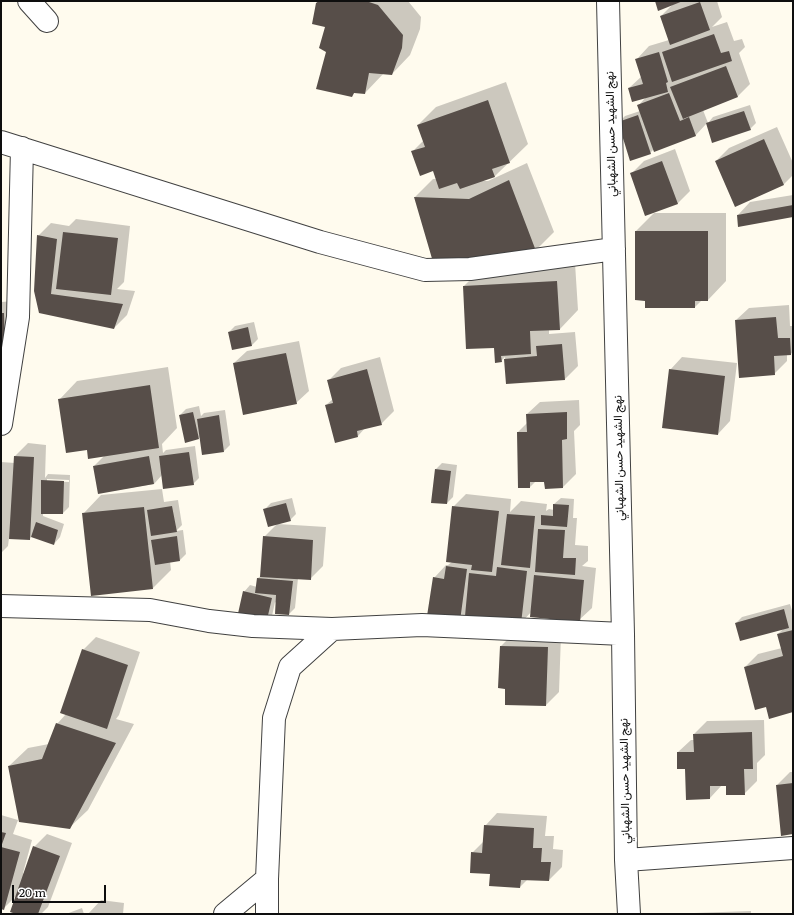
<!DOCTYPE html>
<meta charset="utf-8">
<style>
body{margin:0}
#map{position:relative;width:794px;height:915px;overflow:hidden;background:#fffbee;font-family:Literata,serif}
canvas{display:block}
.frame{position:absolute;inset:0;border:2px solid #0e0e0e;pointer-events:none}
.scale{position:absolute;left:12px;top:885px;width:94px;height:18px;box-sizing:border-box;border:2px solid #0e0e0e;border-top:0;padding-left:5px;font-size:12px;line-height:14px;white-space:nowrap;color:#0e0e0e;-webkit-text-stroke:3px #fff;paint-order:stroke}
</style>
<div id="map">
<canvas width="794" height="915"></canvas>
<div class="frame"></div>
<div class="scale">20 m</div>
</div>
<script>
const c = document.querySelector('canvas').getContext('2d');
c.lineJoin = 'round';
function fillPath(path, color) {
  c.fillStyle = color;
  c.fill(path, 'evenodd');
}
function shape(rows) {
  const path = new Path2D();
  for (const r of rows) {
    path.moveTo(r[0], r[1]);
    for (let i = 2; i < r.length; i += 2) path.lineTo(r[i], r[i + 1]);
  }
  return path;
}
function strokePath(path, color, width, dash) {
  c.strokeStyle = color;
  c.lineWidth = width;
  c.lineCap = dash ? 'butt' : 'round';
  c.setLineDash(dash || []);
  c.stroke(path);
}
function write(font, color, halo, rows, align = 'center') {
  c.font = font + ' Literata,Vazirmatn,serif';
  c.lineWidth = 4;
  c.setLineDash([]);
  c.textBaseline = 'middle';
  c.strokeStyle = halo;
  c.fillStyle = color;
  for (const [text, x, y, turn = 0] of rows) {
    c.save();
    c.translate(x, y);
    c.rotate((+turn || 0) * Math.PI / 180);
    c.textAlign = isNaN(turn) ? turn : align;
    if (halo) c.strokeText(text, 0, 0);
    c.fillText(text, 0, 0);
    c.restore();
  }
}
const shadow = shape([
 [319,1,408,1,421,17,420,29,410,55,392,74,384,73,365,93,355,92,351,96,327,51,327,26],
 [656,1,717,1,722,17,712,27,727,22,734,41,742,39,745,47,739,53,750,84,738,96,703,110,708,123,713,117,750,105,756,123,750,129,707,123,695,136,654,149,650,153,619,122,625,116,640,111,638,106,646,97,629,88,642,76,637,59,649,46,669,40,661,16,673,4],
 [506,82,528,144,495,176,481,181,488,181,527,163,554,232,535,251,415,197,433,179,437,179,434,170,412,152,424,140,418,125,436,107],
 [777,127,793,163,793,175,784,184,735,205,716,161,729,148],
 [675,149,690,191,677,204,631,174,644,161],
 [793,195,793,216,738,215,750,202],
 [654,213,726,213,726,281,708,300,702,300,695,307,636,231],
 [76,219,130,226,124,282,117,289,135,291,127,315,114,328,40,312,38,236,51,223,69,226],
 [575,263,578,310,560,329,549,329,549,334,575,332,578,366,565,379,507,383,505,357,501,361,495,347,464,286,482,268],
 [16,301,1,349,1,302],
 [789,305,790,326,793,326,793,351,791,354,787,354,787,361,774,374,736,320,749,308],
 [254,322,258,339,252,345,229,332,235,326],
 [299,341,309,391,296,403,234,363,247,351],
 [380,357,394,411,381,424,365,428,358,436,326,405,333,399,328,381,341,368],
 [682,357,737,363,730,421,718,434,670,370],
 [168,367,177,428,162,444,163,453,166,450,195,446,199,478,193,484,162,475,154,484,99,493,94,466,104,456,87,449,59,400,77,381],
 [579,400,580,425,574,431,576,474,563,487,545,481,536,481,530,487,518,432,527,423,527,414,540,402],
 [199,406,201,416,204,413,225,410,230,445,224,451,201,437,199,438,180,415,186,409],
 [28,443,46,445,45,478,48,474,70,475,69,507,63,513,43,513,43,516,64,524,60,537,54,544,32,536,29,539,9,538,8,546,1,553,1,462,15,463,15,456],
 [47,479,69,480,69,482,47,481],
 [442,463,457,465,453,497,447,503,436,469],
 [162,489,164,502,178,500,182,525,176,531,183,530,186,554,180,560,170,561,171,570,153,588,83,514,101,495],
 [466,494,511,499,510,512,521,501,547,504,546,511,549,509,554,510,554,504,561,498,574,499,573,518,577,518,575,545,588,546,588,561,582,566,596,568,592,608,579,620,532,611,521,623,465,615,460,620,434,578,446,565,448,565,452,562,453,507],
 [292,498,296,514,290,520,278,524,326,527,323,566,310,579,298,578,295,608,289,614,275,602,272,616,266,623,244,592,250,585,257,587,258,578,262,575,264,537,277,524,264,510,271,503],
 [790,604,793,614,793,711,767,706,745,667,758,654,782,648,778,634,784,628,736,623,742,617],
 [514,633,561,635,559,692,546,705,501,646],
 [96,637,140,652,119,715,116,719,134,724,88,810,69,828,9,766,28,748,49,744,57,724,66,714,83,650],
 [764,720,765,755,757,763,757,781,744,794,727,785,722,785,710,798,686,768,678,752,691,740,695,740,694,734,707,721],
 [790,772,793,772,793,833,777,785],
 [497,813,547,816,545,836,554,836,553,849,563,850,562,867,549,880,528,879,520,887,491,873,472,853,484,841,485,826],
 [1,815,18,820,13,834,32,840,23,873,24,874,34,847,47,834,72,843,48,907,41,914,19,914,16,896,3,909,1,908],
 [101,900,124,903,123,914,88,914],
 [82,908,84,914,66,914],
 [751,911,751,914,665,914,666,914]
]);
const building = shape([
 [319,1,366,1,378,5,403,35,402,48,392,75,369,73,365,94,354,93,352,97,316,89,326,52,319,48,325,27,312,24,316,3],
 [655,1,683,1,658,11],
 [700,2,710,30,670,45,660,16],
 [714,34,721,53,729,51,732,61,672,82,662,52],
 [659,52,668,82,666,83,668,92,632,102,628,88,643,84,635,59],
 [726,66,738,97,683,119,670,87],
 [669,93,680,121,689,117,696,136,654,152,637,105],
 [488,100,510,163,492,169,495,177,460,189,457,183,439,189,433,171,420,176,411,151,425,147,417,125],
 [744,111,751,130,712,143,706,123],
 [638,115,651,154,630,161,618,122],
 [764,139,784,185,735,207,715,161],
 [662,161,678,204,645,216,630,173],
 [509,180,536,251,433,262,414,197,469,199],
 [793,205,793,217,738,227,737,215],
 [635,231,708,231,708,301,695,301,695,308,645,308,645,301,635,300],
 [63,232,118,238,111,295,56,289],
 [37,235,57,239,51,294,123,304,114,329,39,313,34,291],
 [557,281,560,330,530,331,531,354,501,356,502,362,495,363,494,348,466,349,463,286],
 [1,313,4,313,5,350,1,350],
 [776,317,778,338,790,338,791,355,774,356,775,375,739,378,735,320],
 [248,327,252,346,232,350,228,332],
 [562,344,565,380,506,384,504,359,537,356,536,346],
 [286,353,297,404,243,415,233,363],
 [367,369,382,425,357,431,358,437,335,443,325,405,333,403,327,380],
 [669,369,725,376,718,435,662,428],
 [150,385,159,448,88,459,87,450,66,453,58,399],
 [193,412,199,439,185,443,179,415],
 [567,412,567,439,562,440,563,488,545,489,544,482,530,482,530,488,518,488,517,432,527,432,526,414],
 [219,415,224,452,202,455,197,419],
 [189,452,194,485,163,489,159,456],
 [14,456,34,457,30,540,9,539],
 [149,456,154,484,98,494,93,466],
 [435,469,451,471,447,504,431,503],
 [41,480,64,481,63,514,41,514],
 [286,503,291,521,268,527,263,509],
 [553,504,569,505,567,527,541,525,541,515,553,516],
 [172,506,177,532,151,536,147,510],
 [452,506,499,511,492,572,471,570,472,565,446,562],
 [144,507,153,589,91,596,82,513],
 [507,514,535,516,530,568,501,565],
 [36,522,58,530,54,545,31,537],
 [538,529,565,530,563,558,576,558,575,575,535,572],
 [177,536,180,561,155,565,151,540],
 [263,536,313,540,311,580,260,577],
 [446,566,467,569,460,621,427,616,433,577,444,579],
 [497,567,527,571,521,624,465,616,469,573,496,576],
 [534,575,584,580,580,622,530,617],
 [257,578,293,581,289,615,275,614,276,595,255,593],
 [243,591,272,598,266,624,237,618],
 [784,609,789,628,740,641,735,623],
 [793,630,793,712,769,719,766,707,755,710,744,667,783,656,777,634],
 [500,646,548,647,546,706,505,705,505,689,498,688],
 [82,649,128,665,107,729,60,713],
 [56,723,116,743,70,829,19,822,8,766,42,759],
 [752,732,753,769,744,769,745,795,726,795,726,786,710,786,710,799,686,800,685,769,677,769,677,752,694,752,693,734],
 [793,783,793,834,781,836,776,785],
 [484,825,534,828,533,848,542,848,541,862,551,862,549,881,521,880,520,888,489,886,490,874,470,873,471,852,482,853],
 [1,832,6,833,1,847,20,852,4,910,1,909],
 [33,846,60,856,38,914,16,914,10,912]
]);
const street = shape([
 [29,1,47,21],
 [608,1,623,634,626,860,629,914],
 [1,142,320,242,425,270,470,269,614,249],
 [1,424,18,317,22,148],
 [1,606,150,610,209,621,253,626,332,629,422,625,623,634],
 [626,860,793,848],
 [225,914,267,879],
 [267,914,267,879,274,718,290,667,332,629]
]);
const streetNames = [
 ["نهج الشهيد حسن الشهباني",611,134,-91],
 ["نهج الشهيد حسن الشهباني",619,458,-91],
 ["نهج الشهيد حسن الشهباني",625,781,-91]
];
fillPath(shadow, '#0003');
fillPath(building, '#574e49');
strokePath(street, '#414141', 24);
strokePath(street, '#fff', 22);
write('12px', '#0e0e0e', '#fff', streetNames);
</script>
